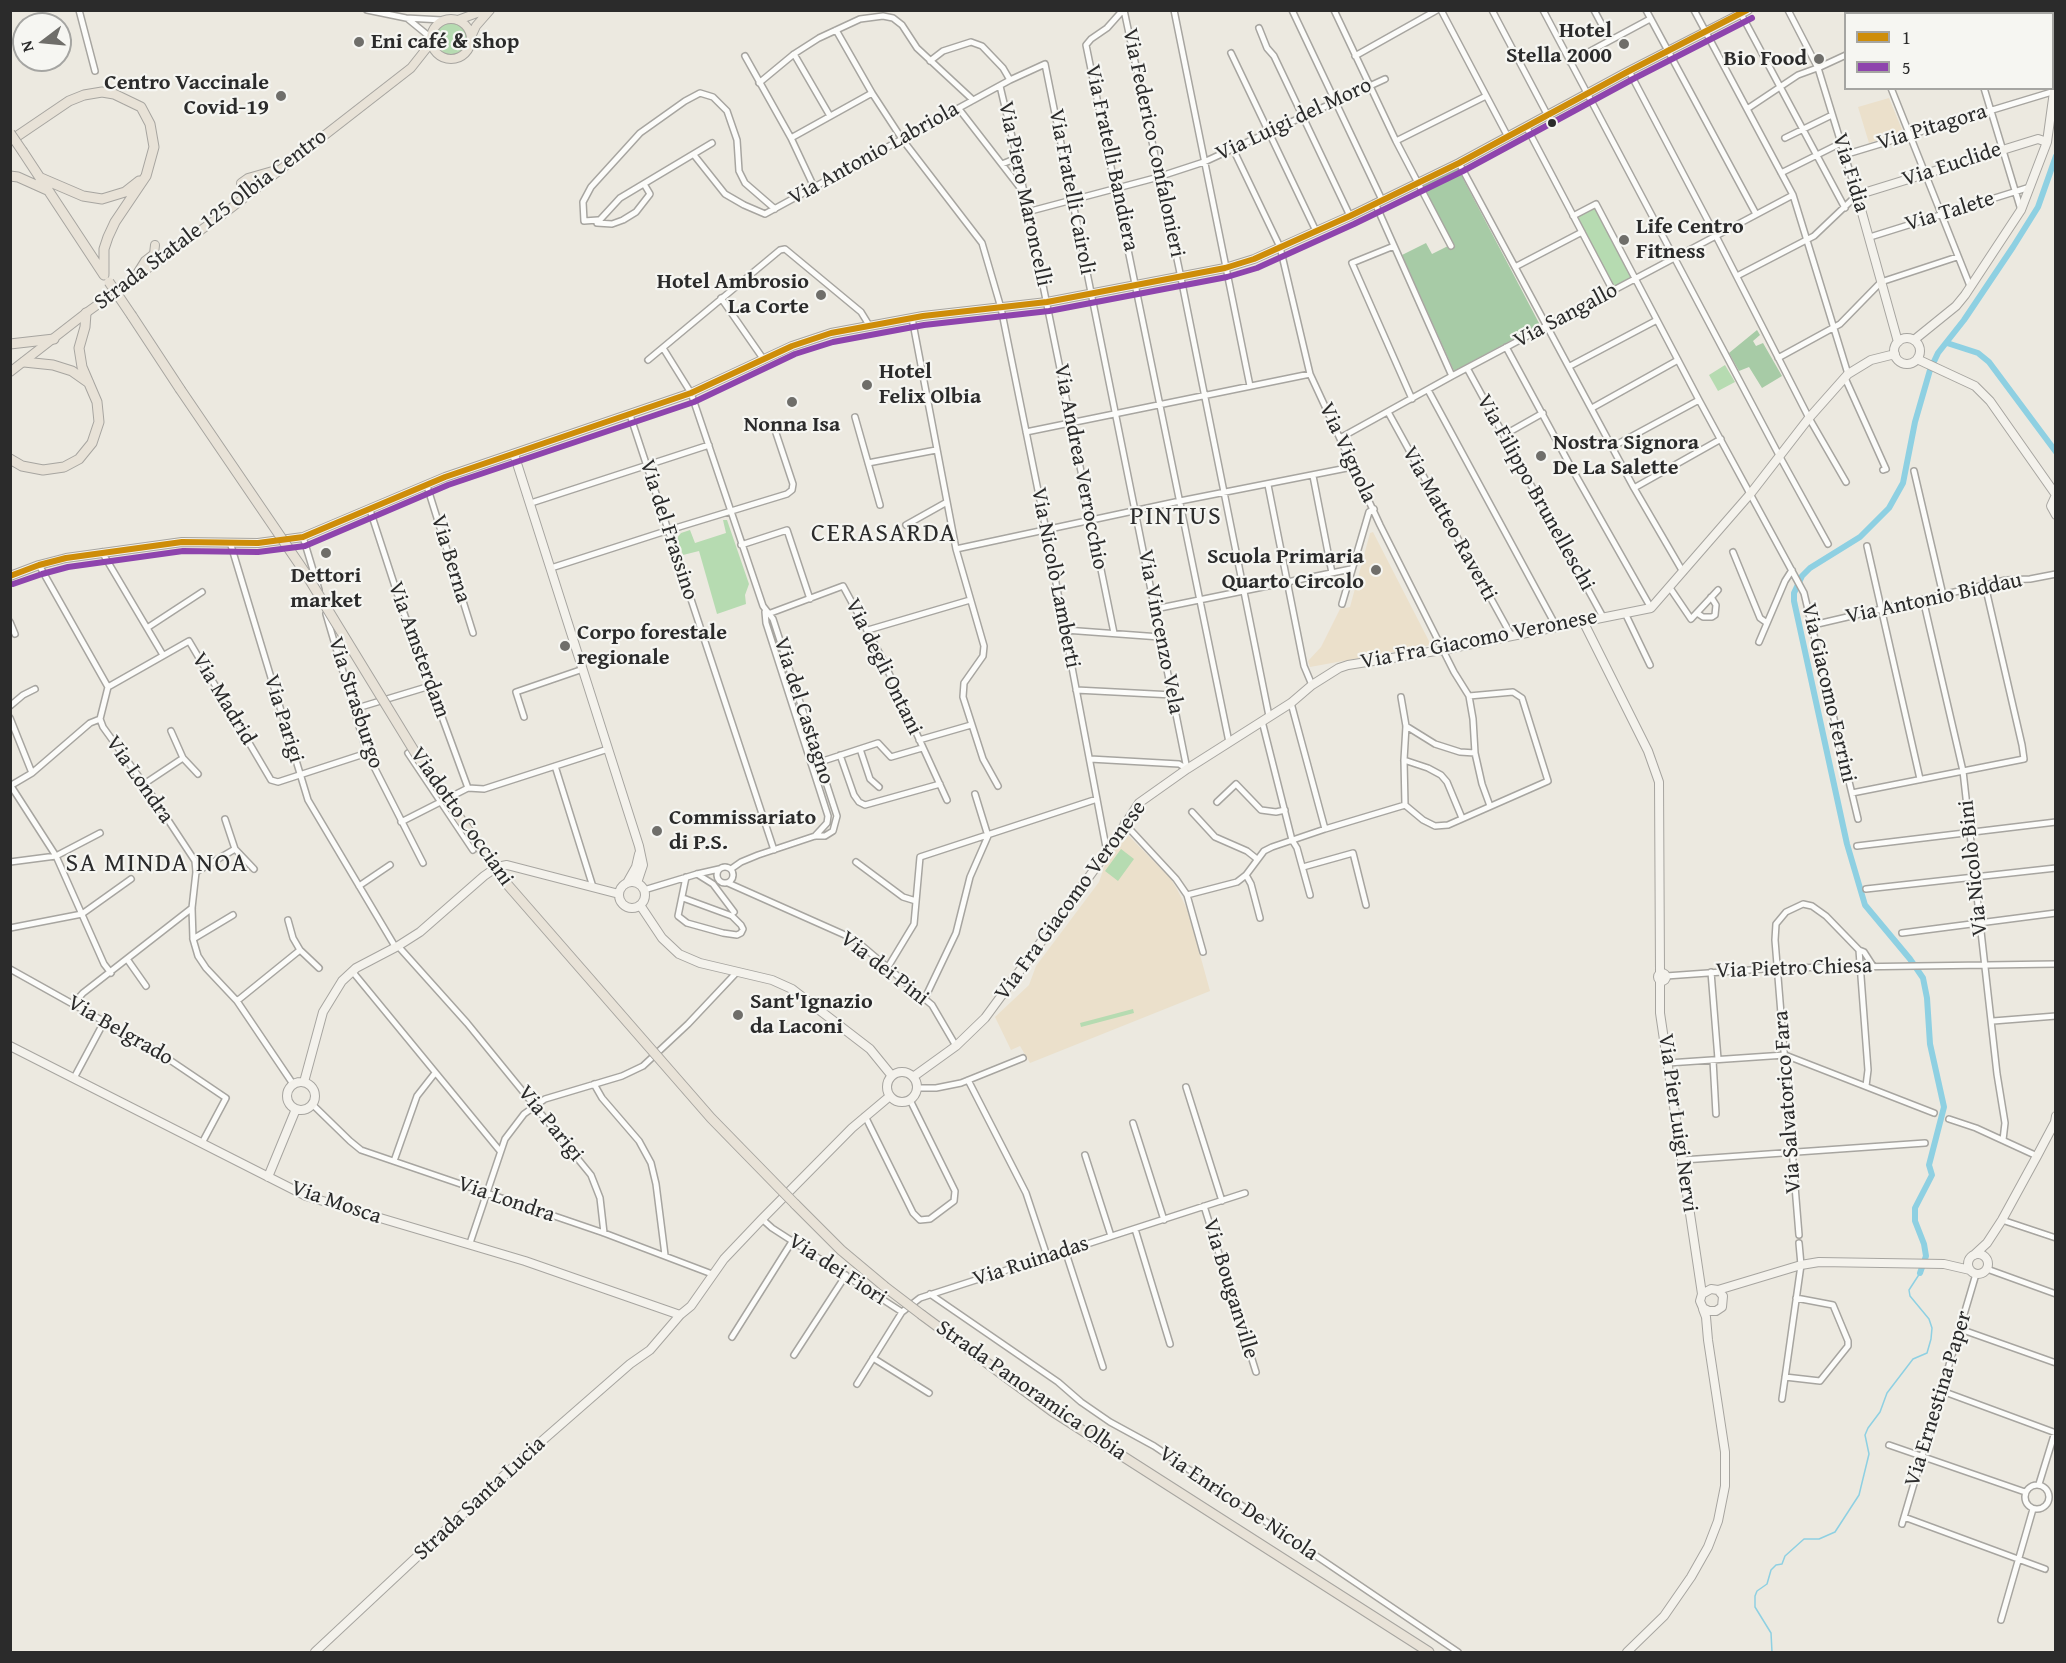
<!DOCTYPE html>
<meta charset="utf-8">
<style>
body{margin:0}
#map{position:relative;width:2066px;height:1663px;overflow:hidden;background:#ece9e0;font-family:"Gentium Book Plus",serif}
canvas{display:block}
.frame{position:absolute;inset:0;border:12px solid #2b2b2b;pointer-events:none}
.legend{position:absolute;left:1844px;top:12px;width:210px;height:78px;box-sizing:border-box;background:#f6f6f2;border:2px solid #a5a5a2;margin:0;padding:8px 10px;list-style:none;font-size:18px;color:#2b2b2b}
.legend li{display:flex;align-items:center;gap:12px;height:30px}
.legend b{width:30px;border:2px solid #a5a5a2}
.north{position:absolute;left:12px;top:12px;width:60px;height:60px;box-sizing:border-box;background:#f6f6f2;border:2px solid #a5a5a2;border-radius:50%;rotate:254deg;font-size:16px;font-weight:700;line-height:24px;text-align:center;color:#2b2b2b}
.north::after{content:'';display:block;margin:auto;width:21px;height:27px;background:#6f6e6a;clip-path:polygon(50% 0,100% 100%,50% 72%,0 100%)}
</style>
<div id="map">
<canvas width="2066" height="1663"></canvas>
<div class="frame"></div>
<ul class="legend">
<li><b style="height:8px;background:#ce8d09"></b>1</li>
<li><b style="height:8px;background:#8e44ad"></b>5</li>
</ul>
<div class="north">N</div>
</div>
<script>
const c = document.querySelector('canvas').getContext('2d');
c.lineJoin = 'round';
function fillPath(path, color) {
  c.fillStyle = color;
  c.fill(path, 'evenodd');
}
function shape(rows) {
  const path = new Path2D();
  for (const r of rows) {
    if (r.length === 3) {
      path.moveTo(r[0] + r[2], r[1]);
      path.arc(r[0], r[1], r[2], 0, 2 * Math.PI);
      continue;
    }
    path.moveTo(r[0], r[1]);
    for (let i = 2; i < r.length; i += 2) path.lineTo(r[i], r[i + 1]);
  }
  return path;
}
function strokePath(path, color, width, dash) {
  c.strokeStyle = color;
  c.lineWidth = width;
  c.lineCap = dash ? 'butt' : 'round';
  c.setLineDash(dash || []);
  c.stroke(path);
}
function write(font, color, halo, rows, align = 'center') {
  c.font = font + ' "Gentium Book Plus",serif';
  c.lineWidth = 4.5;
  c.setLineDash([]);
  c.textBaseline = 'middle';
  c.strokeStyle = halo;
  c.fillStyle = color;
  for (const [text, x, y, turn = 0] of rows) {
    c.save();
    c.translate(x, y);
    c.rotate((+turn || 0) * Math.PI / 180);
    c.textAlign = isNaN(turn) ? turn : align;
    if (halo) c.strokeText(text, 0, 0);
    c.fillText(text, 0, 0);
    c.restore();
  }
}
const built = shape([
 [1889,98,1903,132,1869,143,1858,107],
 [1373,532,1431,645,1310,667,1308,661,1321,647,1340,609,1350,607,1370,533],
 [1125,832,1171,879,1178,891,1188,911,1210,991,1030,1063,1020,1046,1011,1050,995,1017,1029,985,1036,966,1099,882,1108,856]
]);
const green = shape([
 [451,40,18],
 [1594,206,1631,278,1615,287,1577,217],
 [1725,365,1735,382,1718,391,1709,375],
 [723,520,727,520,749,584,745,595,746,604,717,614,699,551,683,555,677,538,681,533,690,530,695,543,726,533],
 [1121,849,1134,859,1118,881,1105,871],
 [1133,1009,1134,1013,1081,1027,1080,1023]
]);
const forest = shape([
 [1457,167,1540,325,1454,371,1402,255,1426,243,1432,254,1450,245,1421,186],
 [1757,330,1760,335,1753,341,1756,346,1763,343,1782,376,1762,388,1749,367,1739,371,1729,353]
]);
const stream = shape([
 [1772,1652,1771,1633,1755,1607,1755,1596,1757,1591,1767,1584,1771,1570,1776,1565,1782,1564,1785,1556,1804,1539,1819,1539,1835,1532,1859,1495,1869,1454,1865,1435,1868,1428,1880,1412,1887,1393,1913,1359,1927,1353,1931,1339,1932,1328,1929,1319,1910,1296,1909,1290,1920,1273]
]);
const canal = shape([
 [1947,343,1978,353,1989,362,2056,452],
 [1920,1273,1926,1256,1924,1244,1915,1221,1915,1208,1932,1175,1929,1165,1944,1107,1930,1044,1927,998,1923,978,1910,959,1865,905,1847,844,1794,601,1794,593,1802,576,1810,568,1860,537,1889,508,1903,483,1915,422,1930,370,1938,353,1964,320,2013,247,2038,207,2056,156]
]);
const street = shape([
 [79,10,95,71],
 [367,10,406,18,442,20],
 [1123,10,1107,28,1091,39,1086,45,1229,742],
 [1124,10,1180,273,1269,716],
 [1174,10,1250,386],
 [1292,10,1382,200],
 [1334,10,1396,141,1451,246],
 [1441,10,1508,137],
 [1492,10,1548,116],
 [1543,10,1780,457,1828,544],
 [1594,10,1610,40],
 [1646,10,1756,214],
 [1694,10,1793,195,1848,374],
 [1855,10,1856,14],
 [1960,10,1961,14],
 [1740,12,1845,208],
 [2008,14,2018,10],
 [408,19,430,37],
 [1259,28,1267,48,1274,56,1350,216],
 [836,30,872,93,902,139,982,243,1001,308,1046,530,1106,847,1109,848],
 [1231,53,1316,231],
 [794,54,830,116],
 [745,56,791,138,814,187],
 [1355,56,1437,10],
 [930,61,943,51,971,42,982,46,1003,68,1010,80],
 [1570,62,1650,19],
 [1629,71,1716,236,1809,418,1846,482],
 [759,83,794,54,819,38,860,19,883,16,893,18,902,25,917,48,973,100],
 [1000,86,1017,158,1114,633],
 [1891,88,1970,286],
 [1984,88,2021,210],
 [959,109,1021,189],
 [1747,109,1798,75,1820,67,1846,55],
 [1527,128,1613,291],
 [791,138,872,93],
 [1785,138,1832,115],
 [1396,141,1486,96],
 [1233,149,1280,247,1310,374,1380,525,1454,672,1469,696,1473,719,1475,753,1482,784,1490,806],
 [694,155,725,194,744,205,765,214,1010,80,1045,64,1187,769],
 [1844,155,2055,91],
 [1459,163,1634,488,1683,572],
 [1002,164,1017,158],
 [1781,173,1841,143],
 [644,184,650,194,636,212,623,220,612,224,597,223,620,198,712,143],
 [1375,203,1452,376],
 [1027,212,1155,178,1204,162,1385,79],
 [1573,216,1596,204,1699,400,1804,593,1858,819],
 [598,220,584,221,583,202,591,187,640,133,685,101,700,93,713,97,727,111,737,140,739,171,745,183,775,209],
 [1870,237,2030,187],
 [1394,246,1352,263,1412,399],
 [1515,267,1582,232],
 [1737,276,1814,236,1857,195,1818,68,1788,10],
 [721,298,764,360],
 [912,318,956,549,984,646,983,656,964,683,963,697,983,759,998,786],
 [1506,347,1571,467,1651,608],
 [663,348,691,393,763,606,773,619,837,816,833,831,825,836,815,836,758,855,741,862,731,869],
 [1778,358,1840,324,1881,282,1957,257],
 [648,360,780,250,785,249,861,312,869,325],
 [1570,366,1657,320],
 [1467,368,1603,617],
 [1845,378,1886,469,1883,470],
 [1428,390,1556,626],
 [1592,408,1678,360],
 [1388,412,1511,635],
 [630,415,774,850],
 [855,417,880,505],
 [1026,432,1310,374],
 [1504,435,1543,413],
 [1340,438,1452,376,1793,195],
 [1612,447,1699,400],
 [868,463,936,450],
 [1914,471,1943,595],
 [1313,476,1332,573],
 [1268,485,1304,666,1312,685],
 [427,486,473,633],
 [1634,488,1721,439],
 [531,503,709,445],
 [370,510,401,605,468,788],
 [906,525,947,502],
 [303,537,319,590],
 [230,542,308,800,396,948],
 [741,545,787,530,810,599],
 [1867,546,1920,779],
 [956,549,1180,501,1352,467],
 [102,552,163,655],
 [1733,552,1760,618,1767,623],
 [39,565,108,687,100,719,103,727,147,788,195,861,196,872,192,908,193,939,198,956,206,968,237,1001,293,1084],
 [551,568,669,530,787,494,792,490,793,484,775,430],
 [1670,588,1691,619,1718,590],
 [1923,599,1963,771,1997,1074,2005,1123,2003,1140],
 [1342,604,1369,512,1374,509],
 [1155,609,1351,569],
 [765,612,766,623,828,816,827,823,815,836],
 [1625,613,1650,665],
 [1697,613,1703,617,1712,617,1715,615,1716,605,1711,597],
 [326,614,367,753,423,863],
 [768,614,843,586,882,658,947,800],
 [10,622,15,634],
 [1813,625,2006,580,2030,579,2056,574],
 [147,628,202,592],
 [868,630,970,600],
 [1065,630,1160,637],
 [1759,642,1785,581,1792,570],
 [108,687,189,641,271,780,278,782,367,753],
 [1076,690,1173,695],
 [1401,697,1406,726,1404,760,1405,805],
 [1291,703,1325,829],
 [10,706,23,695,35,689],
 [354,709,430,686],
 [524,717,516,692,583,669],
 [10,718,32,773],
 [1262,721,1292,840,1297,848,1310,895],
 [1406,726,1435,744,1460,752,1475,753],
 [171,731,183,758,198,774],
 [919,740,971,725],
 [860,749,870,779,879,787],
 [408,753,473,850],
 [840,755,854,795,859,802,865,805,940,784],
 [1090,759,1179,764,1187,769],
 [1404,760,1428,768,1441,775,1447,782,1462,818],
 [820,762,878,743,891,757,922,748],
 [555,766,593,887],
 [144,784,183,758],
 [10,786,32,773,90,723,100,719],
 [11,786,56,856,104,964,111,973],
 [468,788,484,789,608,749],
 [1852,793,2024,759,2022,745,1985,585],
 [1217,802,1236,784,1261,810,1276,812,1285,810],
 [1192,812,1215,837,1247,851,1257,859],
 [225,819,235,849,254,869],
 [401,822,468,788],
 [1124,823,1176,879,1187,895,1203,952],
 [1857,846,2056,822],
 [10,862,56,856,100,833],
 [856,862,903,897,916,901],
 [725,875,8],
 [1303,867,1353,853,1366,905],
 [196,872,235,849],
 [697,874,713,884,734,912],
 [1246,875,1251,884,1260,918],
 [728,883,854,939,932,1005,956,1046],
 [359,886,390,865],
 [1866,889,2056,868],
 [644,890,697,874,719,869],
 [1187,895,1237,882,1246,875,1264,851,1272,847,1325,829,1405,805,1423,820,1435,826,1448,825,1548,781,1522,698,1513,692,1469,696],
 [683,898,732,916,741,925,743,929,741,933,737,935,723,933,687,923,678,916,686,877],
 [288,920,293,938,300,950],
 [10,928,82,914,131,879],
 [1902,933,2056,913],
 [193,939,233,915],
 [398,946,467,1023,591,1175,600,1198,604,1233],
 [1859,950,1868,1070,1866,1086],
 [127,959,146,986],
 [888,967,914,924,920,857,1097,799],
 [10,969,155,1050,226,1098,202,1143],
 [352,971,500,1151],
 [1711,972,1718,1059],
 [1666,976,1778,968,2056,964],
 [925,998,956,933,970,877,988,836,975,794],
 [237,1001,300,950,319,968],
 [74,1003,83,993,192,908],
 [1993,1021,2056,1016],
 [1713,1060,1716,1114],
 [1668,1063,1785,1055,1934,1113],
 [74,1078,105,1020],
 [968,1080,1026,1193,1047,1256],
 [594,1084,602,1098,639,1141,651,1163,656,1184,665,1255],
 [1186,1087,1222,1201],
 [917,1088,936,1088,961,1083,1023,1058],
 [312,1104,350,1141,361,1150,604,1233,712,1274],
 [865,1116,913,1213,920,1220,930,1219,954,1201,955,1191,910,1100],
 [1949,1119,1976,1128,2037,1156],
 [1133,1123,1164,1220],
 [1085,1155,1111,1236],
 [1683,1160,1925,1143],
 [394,1161,417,1096,435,1073],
 [1204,1206,1256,1372],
 [762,1219,772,1228,902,1312],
 [2002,1220,2056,1238],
 [1135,1229,1170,1344],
 [1799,1235,1775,940,1776,924,1786,912,1803,904,1812,906,1826,916,1859,950,1864,952,1873,966],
 [470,1243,505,1139,524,1114,545,1099,622,1076,643,1066,688,1024,737,972],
 [1065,1250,1103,1367],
 [1987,1269,2056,1294],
 [930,1294,1058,1382,1081,1402,1110,1422,1154,1446,1458,1652],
 [1960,1329,2056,1363],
 [732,1337,793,1240],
 [794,1355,846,1275],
 [873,1358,929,1393],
 [1785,1377,1820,1381,1848,1346,1848,1341,1833,1305,1796,1298],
 [857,1384,902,1312,920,1298,1245,1193],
 [1942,1391,2056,1433],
 [1782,1399,1801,1265,1799,1243],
 [1889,1445,2025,1492],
 [2039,1484,2055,1432],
 [2037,1497,12],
 [1904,1517,2045,1569],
 [1902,1524,1976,1274],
 [2001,1620,2033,1509]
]);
const secondary = shape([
 [2050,10,2051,14],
 [2052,24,2056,45],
 [1907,351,13],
 [1914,340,1956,306,1965,295,2021,210,2047,142,2056,77],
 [1898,342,1857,195,2038,139,2047,142],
 [1917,359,1975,386,1990,401,2056,495],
 [514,454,639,846,643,865,637,883],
 [2056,495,2051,506,2056,515],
 [10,576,39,565,66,558,182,542,258,543,303,537,445,477,691,393,792,346,831,333,923,316,1047,302,1225,268,1254,259,1350,216,1459,163,1629,71,1748,10],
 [1583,621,1648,751,1659,782,1660,973],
 [632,895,13],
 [627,883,636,867,639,854],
 [640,905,662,938,679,954,700,963,772,980,792,989,870,1049,892,1076],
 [1662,977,4],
 [1660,981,1660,1013,1702,1294,1700,1301,1703,1308,1709,1311,1716,1311,1722,1307,1723,1296,1718,1290,1711,1289,1702,1294],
 [10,1046,306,1196,525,1261,680,1315],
 [902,1087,15],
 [913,1077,956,1046,985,1018,1105,855,1139,803,1187,769,1291,703,1312,685,1339,668,1348,665,1442,650,1651,608,1751,493,1809,418,1848,374,1871,360,1895,354],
 [301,1096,14],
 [304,1082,323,1012,342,981,356,968,398,946,420,932,484,876,497,867,507,865,619,894],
 [268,1177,296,1109],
 [1978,1264,10],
 [1974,1255,1987,1243,2002,1220,2037,1156,2055,1122,2056,1116],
 [1718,1290,1801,1265,1819,1262,1944,1264,1970,1270],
 [315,1652,527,1454,630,1364,650,1350,680,1315,691,1306,724,1259,762,1219,852,1128,890,1096],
 [1627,1652,1664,1616,1691,1577,1708,1547,1718,1521,1725,1486,1725,1452,1708,1340,1706,1317,1703,1309]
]);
const primary = shape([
 [451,39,20],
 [458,20,485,10],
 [471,37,476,26,490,10],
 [241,183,248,178,276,170],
 [135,277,145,261,154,254,155,245],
 [10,372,86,313,226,212,411,68,430,44]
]);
const highway = shape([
 [10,141,69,101,84,95,102,92,114,94,141,107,150,124,154,147,146,176,115,222,108,237,104,249,104,274],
 [23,152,104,275],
 [10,176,18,177,47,190],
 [41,178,83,196,102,199,125,192,139,181],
 [132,316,180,389],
 [10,344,54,339],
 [24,362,53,365,72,371,89,383],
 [10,459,22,466,43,470,64,467,79,459,92,443,99,422,97,402,82,367,79,348,85,327,86,313],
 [795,1204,841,1250,884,1286],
 [922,1315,1052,1411,1429,1652]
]);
const highwayBridge = shape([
 [10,133,23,152],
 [109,282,132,316],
 [180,389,306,574,424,767,500,876,711,1118,795,1204],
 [884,1286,922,1315]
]);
const bus1 = shape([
 [10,576,39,565,66,558,182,542,258,543,303,537,445,477,691,393,792,346,831,333,923,316,1047,302,1225,268,1254,259,1350,216,1459,163,1629,71,1747,10]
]);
const bus2 = shape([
 [13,584,42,574,68,567,183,551,258,552,305,546,448,485,694,402,795,354,833,342,924,325,1049,311,1227,277,1257,268,1354,224,1463,171,1633,79,1752,18]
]);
const markers = [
 [359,42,6,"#6f6e6a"],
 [1624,44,6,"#6f6e6a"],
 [1819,59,6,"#6f6e6a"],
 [281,96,6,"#6f6e6a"],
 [1552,123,5,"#2b2b2b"],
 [1624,240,6,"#6f6e6a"],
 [821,295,6,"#6f6e6a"],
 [867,385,6,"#6f6e6a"],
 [792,402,6,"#6f6e6a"],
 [1541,456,6,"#6f6e6a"],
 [326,553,6,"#6f6e6a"],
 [1376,570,6,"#6f6e6a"],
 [565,646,6,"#6f6e6a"],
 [657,831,6,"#6f6e6a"],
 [738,1015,6,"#6f6e6a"]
];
const poiNames = [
 ["Hotel",1612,31,"right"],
 ["Stella 2000",1612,56,"right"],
 ["Eni café & shop",371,42],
 ["Bio Food",1807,59,"right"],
 ["Centro Vaccinale",269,83,"right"],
 ["Covid-19",269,108,"right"],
 ["Life Centro",1636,227],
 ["Fitness",1636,252],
 ["Hotel Ambrosio",809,282,"right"],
 ["La Corte",809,307,"right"],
 ["Hotel",879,372],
 ["Felix Olbia",879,397],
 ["Nonna Isa",792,425,"center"],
 ["Nostra Signora",1553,443],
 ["De La Salette",1553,468],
 ["Scuola Primaria",1364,557,"right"],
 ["Quarto Circolo",1364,582,"right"],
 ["Dettori",326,576,"center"],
 ["market",326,601,"center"],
 ["Corpo forestale",577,633],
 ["regionale",577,658],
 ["Commissariato",669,818],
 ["di P.S.",669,843],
 ["Sant'Ignazio",750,1002],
 ["da Laconi",750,1027]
];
const streetNames = [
 ["Via Luigi del Moro",1294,120,-25],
 ["Via Pitagora",1932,128,-17],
 ["Via Federico Confalonieri",1153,143,78],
 ["Via Antonio Labriola",874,154,-29],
 ["Via Fratelli Bandiera",1111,158,78],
 ["Via Euclide",1952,165,-18],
 ["Via Fidia",1850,173,73],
 ["Via Fratelli Cairoli",1071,192,79],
 ["Via Piero Maroncelli",1024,194,78],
 ["Via Talete",1950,212,-17],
 ["Strada Statale 125 Olbia Centro",211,220,-37],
 ["Via Sangallo",1566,316,-28],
 ["Via Vignola",1347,453,65],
 ["Via Andrea Verrocchio",1080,467,79],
 ["Via Filippo Brunelleschi",1535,493,61],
 ["Via Matteo Raverti",1449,524,61],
 ["Via del Frassino",668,530,72],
 ["Via Berna",450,559,73],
 ["Via Nicolò Lamberti",1055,578,79],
 ["Via Antonio Biddau",1934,599,-12],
 ["Via Vincenzo Vela",1160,632,79],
 ["Via Fra Giacomo Veronese",1479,640,-11],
 ["Via Amsterdam",418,650,70],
 ["Via degli Ontani",883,667,64],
 ["Via Giacomo Ferrini",1828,693,77],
 ["Via Madrid",223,699,59],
 ["Via Strasburgo",355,703,72],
 ["Via del Castagno",803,711,72],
 ["Via Parigi",283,719,73],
 ["Via Londra",139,780,55],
 ["Viadotto Cocciani",461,817,55],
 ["Via Nicolò Bini",1974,868,-96],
 ["Via Fra Giacomo Veronese",1071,901,-54],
 ["Via dei Pini",884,969,38],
 ["Via Pietro Chiesa",1794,969,-2],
 ["Via Belgrado",120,1031,30],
 ["Via Salvatorico Fara",1788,1102,-94],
 ["Via Pier Luigi Nervi",1677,1123,82],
 ["Via Parigi",550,1124,51],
 ["Via Londra",506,1200,19],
 ["Via Mosca",336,1203,19],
 ["Via Ruinadas",1031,1262,-18],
 ["Via dei Fiori",837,1270,33],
 ["Via Bouganville",1230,1289,73],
 ["Strada Panoramica Olbia",1031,1391,35],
 ["Via Ernestina Paper",1939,1399,-73],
 ["Strada Santa Lucia",480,1499,-43],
 ["Via Enrico De Nicola",1238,1504,34]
];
const quarterNames = [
 ["PINTUS",1176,517],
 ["CERASARDA",884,534],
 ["SA MINDA NOA",157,864]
];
fillPath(built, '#ebe0cb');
fillPath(green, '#b6dbb1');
fillPath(forest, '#a7cba6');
strokePath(stream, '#8ed0e2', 1.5);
strokePath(canal, '#8ed0e2', 6);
strokePath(street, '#a7a5a0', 8);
strokePath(secondary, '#a7a5a0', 10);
strokePath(primary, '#a7a5a0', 10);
strokePath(highway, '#a7a5a0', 11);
strokePath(street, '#fcfcfa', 5);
strokePath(secondary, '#f4f2ec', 8);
strokePath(primary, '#e8e2d7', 8);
strokePath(highway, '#e8e2d7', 9);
strokePath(highwayBridge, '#a7a5a0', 11, []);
strokePath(highwayBridge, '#e8e2d7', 9);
strokePath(bus1, '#ce8d09', 6);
strokePath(bus2, '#8e44ad', 6);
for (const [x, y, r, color] of markers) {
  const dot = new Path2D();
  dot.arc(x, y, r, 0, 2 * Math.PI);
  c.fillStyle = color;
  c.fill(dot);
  strokePath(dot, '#f6f6f2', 2);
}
write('bold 22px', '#2b2b2b', '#f6f6f2', poiNames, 'left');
write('22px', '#2b2b2b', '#f6f6f2', streetNames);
c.letterSpacing = '1.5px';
write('26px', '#2b2b2b', '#f6f6f2', quarterNames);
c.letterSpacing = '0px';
</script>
